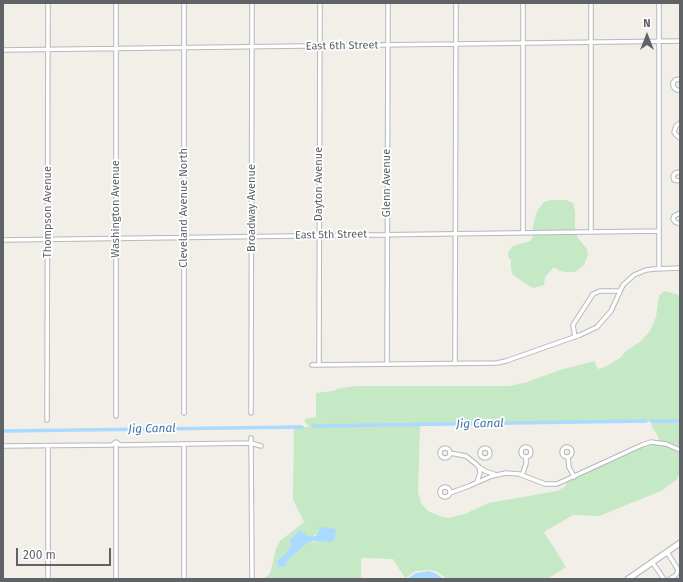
<!DOCTYPE html>
<style>
body{margin:0}
#map{position:relative;width:683px;height:582px;overflow:hidden;background:#f1efe8;font-family:"Fira Sans",sans-serif}
canvas{display:block}
.frame{position:absolute;inset:0;border:4px solid #5f6368;pointer-events:none}
.north{position:absolute;left:627px;top:16px;width:40px;height:40px;-webkit-text-stroke:3px #fff;paint-order:stroke;rotate:0deg;font-size:11px;font-weight:700;line-height:16px;text-align:center;color:#5f6368}
.north::after{content:'';display:block;margin:auto;width:14px;height:18px;background:#5f6368;clip-path:polygon(50% 0,100% 100%,50% 72%,0 100%)}
.scale{position:absolute;left:16px;top:548px;width:95px;height:18px;box-sizing:border-box;border:2px solid #5f6368;border-top:0;padding-left:5px;font-size:12px;line-height:14px;white-space:nowrap;color:#5f6368;-webkit-text-stroke:3px #fff;paint-order:stroke}
</style>
<div id="map">
<canvas width="683" height="582"></canvas>
<div class="frame"></div>
<div class="north">N</div>
<div class="scale">200 m</div>
</div>
<script>
const c = document.querySelector('canvas').getContext('2d');
c.lineJoin = 'round';
function fillPath(path, color) {
  c.fillStyle = color;
  c.fill(path, 'evenodd');
}
function shape(rows) {
  const path = new Path2D();
  for (const r of rows) {
    if (r.length === 3) {
      path.moveTo(r[0] + r[2], r[1]);
      path.arc(r[0], r[1], r[2], 0, 2 * Math.PI);
      continue;
    }
    path.moveTo(r[0], r[1]);
    for (let i = 2; i < r.length; i += 2) path.lineTo(r[i], r[i + 1]);
  }
  return path;
}
function strokePath(path, color, width, dash) {
  c.strokeStyle = color;
  c.lineWidth = width;
  c.lineCap = dash ? 'butt' : 'round';
  c.setLineDash(dash || []);
  c.stroke(path);
}
function write(font, color, halo, rows, align = 'center') {
  c.font = font + ' "Fira Sans",sans-serif';
  c.lineWidth = 3.5;
  c.setLineDash([]);
  c.textBaseline = 'middle';
  c.strokeStyle = halo;
  c.fillStyle = color;
  for (const [text, x, y, turn = 0] of rows) {
    c.save();
    c.translate(x, y);
    c.rotate((+turn || 0) * Math.PI / 180);
    c.textAlign = isNaN(turn) ? turn : align;
    if (halo) c.strokeText(text, 0, 0);
    c.fillText(text, 0, 0);
    c.restore();
  }
}
const green = shape([
 [551,200,566,200,573,203,575,212,575,230,578,238,587,249,588,254,584,265,575,272,566,272,560,271,554,267,545,277,544,285,534,288,529,286,513,275,511,269,511,260,508,257,508,253,513,246,530,241,533,237,533,226,537,211,544,202],
 [664,291,680,295,680,473,676,480,661,491,599,516,573,515,544,532,566,567,547,579,447,579,436,571,429,570,416,571,405,578,393,559,361,558,361,579,263,579,270,574,276,549,280,541,304,522,293,499,294,427,309,427,305,422,305,419,316,417,316,393,333,391,340,388,359,386,510,386,527,382,560,370,594,361,598,369,605,367,620,358,625,352,641,341,650,331,656,317,659,296],
 [583,421,651,421,652,427,657,434,659,440,658,441,645,442,566,481,566,486,557,491,488,503,465,514,449,518,442,517,428,511,421,503,418,492,420,424,573,424],
 [318,529,329,542,320,541,307,543,288,560,285,567,278,567,277,561,287,552,291,546,290,539,298,532,301,531,307,536,313,536,317,534]
]);
const water = shape([
 [320,527,335,529,336,530,334,541,329,542,314,541,307,543,288,560,285,567,278,567,277,561,287,552,291,546,290,539,299,531,302,531,307,536,316,536],
 [429,571,435,573,444,579,407,579,416,573]
]);
const canal = shape([
 [651,421,680,421],
 [314,426,646,421],
 [3,431,302,427]
]);
const minor = shape([
 [3,50,680,41],
 [680,79,675,80,673,83,673,86,675,89,680,91],
 [680,123,676,126,674,132,676,135,680,138],
 [680,172,675,173,673,176,674,180,680,181],
 [680,213,674,216,673,219,675,222,680,224],
 [591,232,591,3],
 [523,233,523,3],
 [3,240,659,231],
 [659,269,659,3],
 [575,337,573,325,593,294,600,291,619,291],
 [455,363,456,3],
 [387,364,388,3],
 [312,365,497,363,506,361,580,335,597,327,611,311,623,285,634,275,646,270,655,269,680,268],
 [319,365,320,3],
 [184,413,184,3],
 [251,413,252,3],
 [116,416,116,3],
 [47,420,48,3],
 [251,438,252,579],
 [116,442,116,579],
 [184,444,184,579],
 [3,446,112,445,116,442,120,445,251,443,261,446],
 [48,446,48,579],
 [567,452,5],
 [526,452,5],
 [445,453,5],
 [485,453,5],
 [450,453,466,456,476,464,479,467,480,473,477,482],
 [568,457,569,467,574,477],
 [479,467,485,471,494,474],
 [522,475,526,464,526,457],
 [445,492,5],
 [450,493,469,486,492,476,506,473,519,474,545,484,557,484,642,445,651,442,666,444,680,450],
 [667,552,677,568,678,571,676,575,670,579],
 [652,562,664,579]
]);
const secondary = shape([
 [628,579,680,543]
]);
const streetNames = [
 ["East 6th Street",342,46,-1],
 ["Glenn Avenue",387,183,-90],
 ["Dayton Avenue",319,184,-90],
 ["Cleveland Avenue North",184,208,-90],
 ["Broadway Avenue",252,208,-90],
 ["Washington Avenue",116,209,-90],
 ["Thompson Avenue",48,212,-90],
 ["East 5th Street",331,235,-1]
];
const waterNames = [
 ["Jig Canal",480,424,-1],
 ["Jig Canal",152,429,-1]
];
fillPath(green, '#c5e8c5');
fillPath(water, '#aadaff');
strokePath(canal, '#aadaff', 3.5);
strokePath(minor, '#b5b8bc', 5.5);
strokePath(secondary, '#b6babf', 7);
strokePath(minor, '#fff', 3.5);
strokePath(secondary, '#fff', 5);
write('11px', '#5f6368', '#fff', streetNames);
write('italic 12px', '#4174aa', '#fff', waterNames);
</script>
